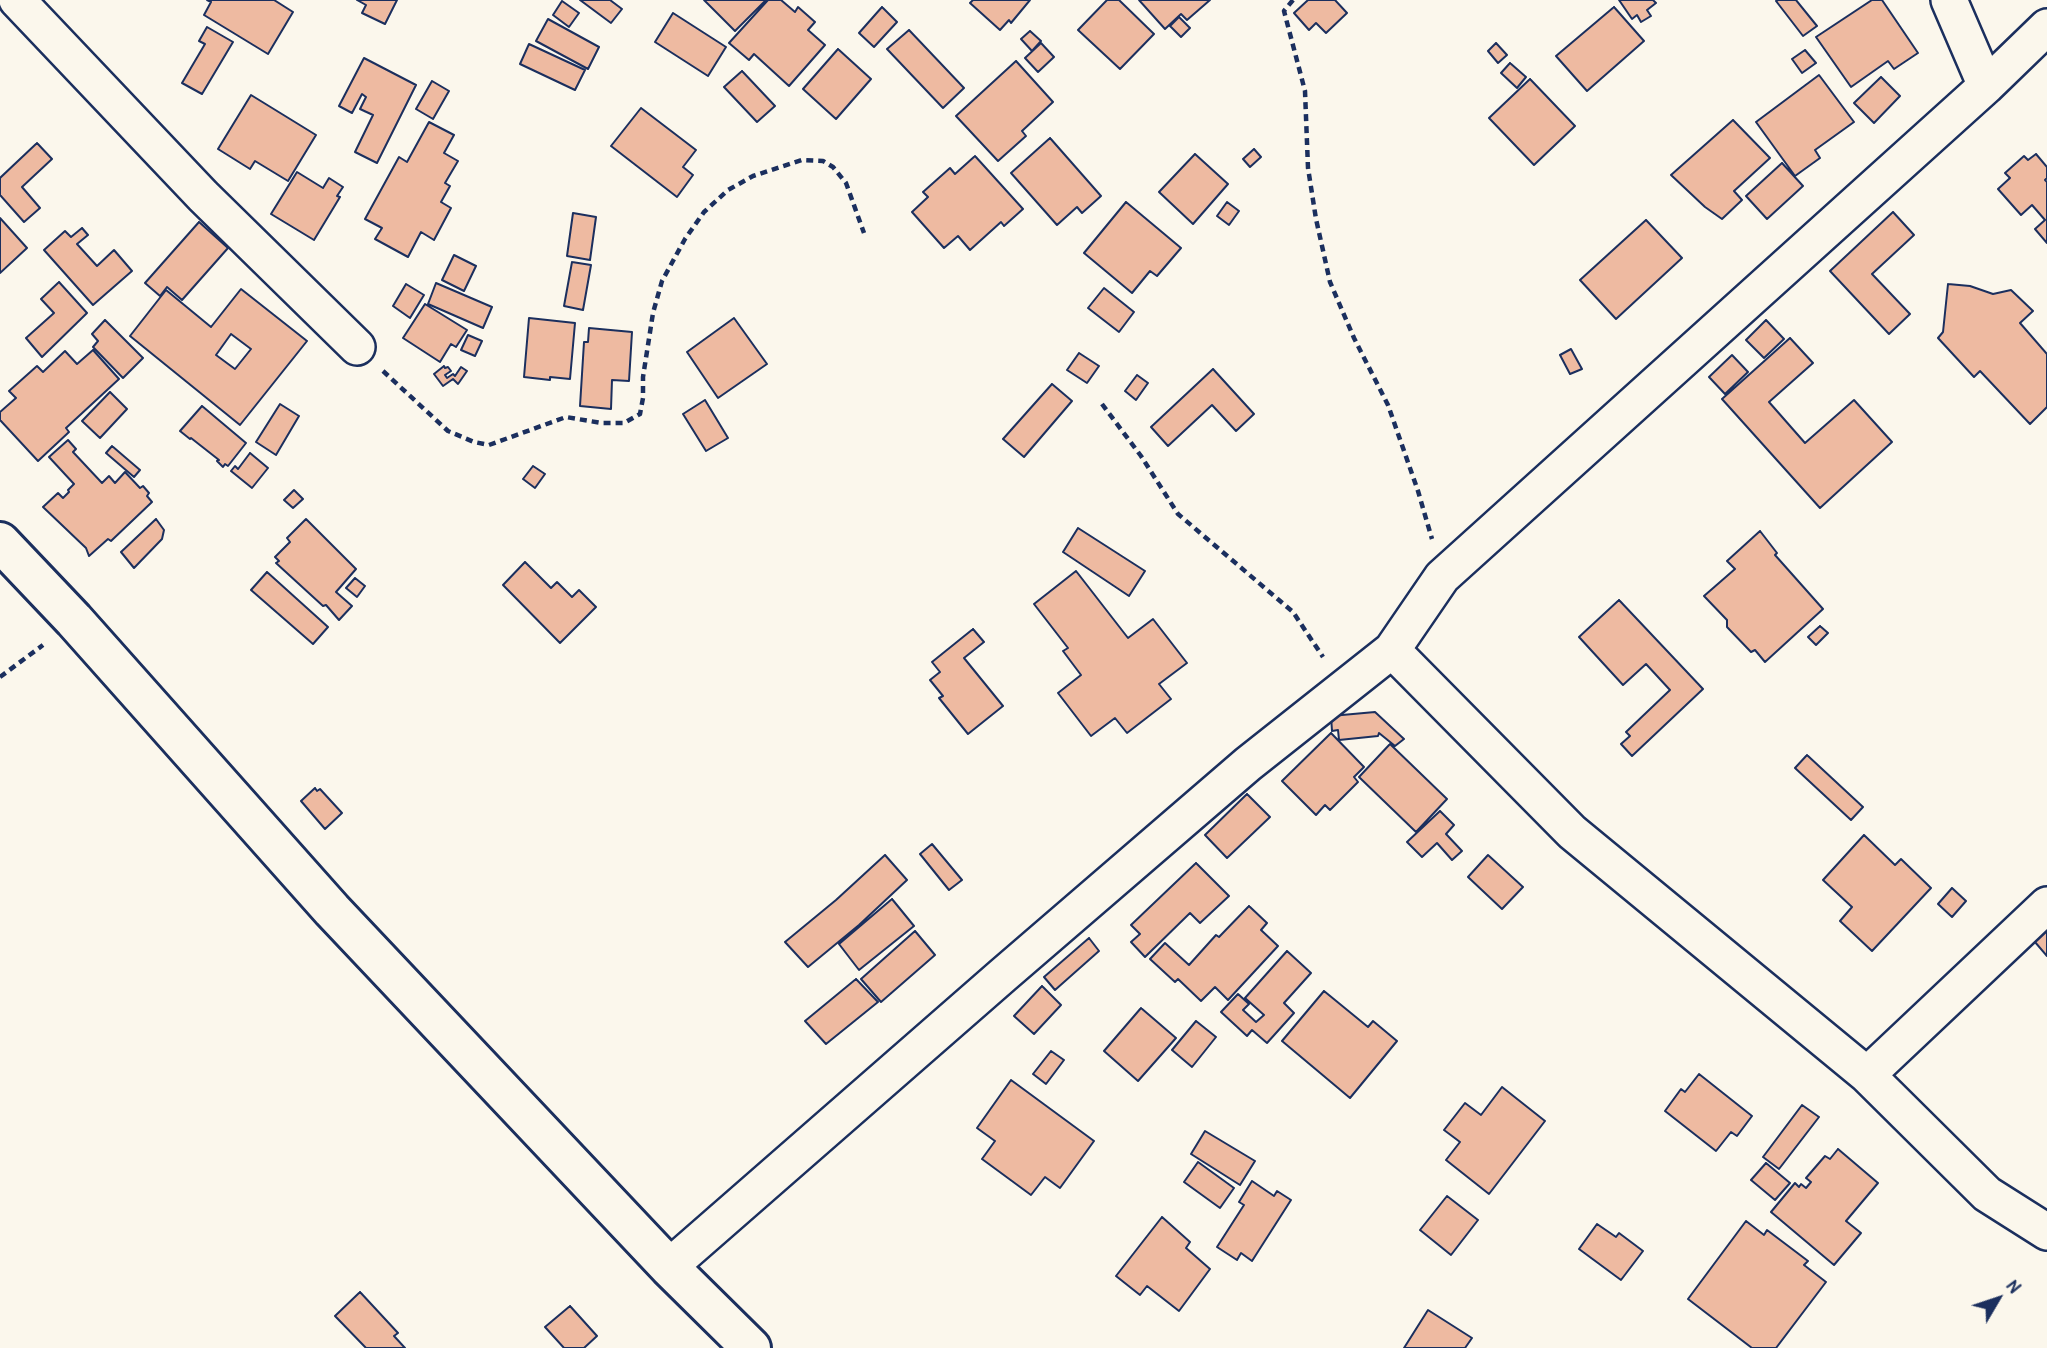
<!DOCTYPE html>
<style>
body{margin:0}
#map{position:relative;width:2047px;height:1348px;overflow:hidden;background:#fbf7ec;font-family:"Patrick Hand",sans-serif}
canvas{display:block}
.north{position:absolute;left:1963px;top:1264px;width:70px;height:70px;-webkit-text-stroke:5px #fbf7ec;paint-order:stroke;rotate:51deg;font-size:19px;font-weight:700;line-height:28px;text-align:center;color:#1b2f5e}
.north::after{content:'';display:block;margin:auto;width:24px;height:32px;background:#1b2f5e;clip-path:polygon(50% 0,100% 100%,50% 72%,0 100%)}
</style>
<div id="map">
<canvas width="2047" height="1348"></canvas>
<div class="north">N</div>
</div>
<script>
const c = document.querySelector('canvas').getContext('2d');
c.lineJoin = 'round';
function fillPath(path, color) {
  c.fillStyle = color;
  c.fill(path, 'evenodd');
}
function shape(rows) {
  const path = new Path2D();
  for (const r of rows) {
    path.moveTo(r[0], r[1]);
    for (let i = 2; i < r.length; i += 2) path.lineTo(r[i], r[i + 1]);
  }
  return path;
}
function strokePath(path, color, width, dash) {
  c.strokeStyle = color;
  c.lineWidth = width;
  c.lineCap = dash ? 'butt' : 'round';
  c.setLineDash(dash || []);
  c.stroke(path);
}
const building = shape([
 [207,0,274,0,293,12,268,54,204,15,211,2,207,0],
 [357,0,397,0,385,24,362,13,366,5,357,0],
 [580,0,610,0,622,9,611,23,580,0],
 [704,0,766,0,735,31,704,0],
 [768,0,781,0,795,12,798,7,815,22,808,30,825,45,789,86,754,54,749,60,729,43,768,0],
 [973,0,1030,0,1011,23,1009,20,1000,30,970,3,973,0],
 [1107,0,1119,0,1154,34,1120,69,1078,30,1107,0],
 [1139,0,1210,0,1187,20,1181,14,1165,29,1139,0],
 [1308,0,1335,0,1347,13,1326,33,1316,23,1309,30,1294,13,1308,0],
 [1619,0,1653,0,1656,3,1647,10,1651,16,1641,22,1637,15,1632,19,1619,0],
 [1778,0,1796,0,1817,26,1803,36,1776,1,1778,0],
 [1872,0,1882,0,1918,53,1894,69,1888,61,1851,87,1816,37,1872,0],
 [562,1,579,13,569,27,553,15,562,1],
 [882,7,897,22,874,47,859,33,882,7],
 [1614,7,1644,41,1587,91,1556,56,1614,7],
 [673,13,726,47,708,76,655,42,673,13],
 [1179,17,1190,28,1181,37,1170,26,1179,17],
 [548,19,599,47,588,69,536,41,548,19],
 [207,27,233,42,202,94,182,83,205,44,199,41,207,27],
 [909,30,964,88,943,108,887,49,909,30],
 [1030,31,1041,41,1032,51,1021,39,1030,31],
 [1041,43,1054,57,1038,72,1025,58,1041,43],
 [1496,43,1507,55,1498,63,1488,51,1496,43],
 [529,44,585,70,575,90,520,64,529,44],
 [838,49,871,79,836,119,803,89,838,49],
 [1805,50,1816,63,1802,73,1792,59,1805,50],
 [364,58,416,85,377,163,355,152,373,115,360,109,366,97,362,94,352,113,339,106,364,58],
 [1016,61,1053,102,1022,131,1026,136,998,161,956,116,1016,61],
 [1510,63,1526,77,1517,88,1501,73,1510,63],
 [742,71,775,106,757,122,724,87,742,71],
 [1819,75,1854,122,1815,150,1820,158,1795,176,1756,122,1819,75],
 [1881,77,1900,96,1874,123,1854,103,1881,77],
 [1530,79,1575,126,1534,165,1489,118,1530,79],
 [432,81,449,91,433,119,416,109,432,81],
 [251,95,316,135,288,181,255,161,250,169,218,149,251,95],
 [641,108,696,150,683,167,693,175,677,197,611,146,641,108],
 [1733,120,1770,158,1734,191,1742,200,1722,219,1705,207,1671,175,1733,120],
 [429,122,454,135,444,153,458,161,445,183,450,186,441,202,451,208,434,240,421,232,408,257,375,239,382,228,365,219,399,157,407,162,429,122],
 [1050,138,1101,196,1082,213,1077,207,1057,225,1011,173,1050,138],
 [37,143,52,159,22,187,40,208,24,222,0,195,0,178,37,143],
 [1254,149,1261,157,1250,167,1243,159,1254,149],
 [1195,154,1228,184,1193,224,1159,192,1195,154],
 [2036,154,2047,167,2047,178,2045,180,2047,182,2047,243,2035,229,2045,220,2032,205,2021,215,1998,189,2010,178,2005,173,2024,156,2028,160,2036,154],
 [975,156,1023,209,1004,226,1001,222,970,250,958,236,944,248,912,212,928,197,923,192,950,168,955,174,975,156],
 [1782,163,1803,186,1767,219,1746,196,1782,163],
 [297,172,323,188,329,178,343,187,337,196,340,197,314,240,271,214,297,172],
 [1126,202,1181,248,1157,276,1150,271,1132,293,1084,253,1126,202],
 [1227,202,1239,211,1229,225,1217,216,1227,202],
 [1893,212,1914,235,1872,274,1910,314,1889,334,1830,271,1893,212],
 [573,213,596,217,590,260,567,256,573,213],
 [0,218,27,248,0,273,0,218],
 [1646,220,1682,258,1616,319,1580,280,1646,220],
 [199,222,228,248,182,300,167,287,160,296,145,283,199,222],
 [82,228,88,235,77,244,97,266,114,250,132,271,93,305,44,250,65,231,71,237,82,228],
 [454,255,476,266,464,291,442,280,454,255],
 [572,262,591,265,583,310,564,306,572,262],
 [59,282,87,313,42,357,26,338,54,313,41,299,59,282],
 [436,283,492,307,483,328,428,304,436,283],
 [406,284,424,295,410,318,393,306,406,284],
 [1948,284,1970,286,1993,294,2011,290,2033,311,2020,323,2047,354,2047,407,2030,424,1980,371,1974,377,1938,338,1943,332,1948,284],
 [1104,288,1134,312,1119,332,1088,308,1104,288],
 [241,289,307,341,240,425,130,336,166,290,211,327,241,289],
 [231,334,251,349,235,369,216,355,231,334],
 [425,304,467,330,456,347,451,344,440,362,403,338,425,304],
 [529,318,575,323,570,379,550,377,550,380,524,377,529,318],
 [734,318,767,364,718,398,687,352,734,318],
 [105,320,143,358,123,378,93,347,98,341,92,334,105,320],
 [1766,320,1784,339,1764,358,1746,340,1766,320],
 [589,328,632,332,629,381,612,380,611,409,580,406,584,342,588,342,589,328],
 [468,335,482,341,475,356,461,350,468,335],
 [1790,338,1813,363,1769,402,1805,443,1854,400,1892,442,1820,508,1722,399,1790,338],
 [1571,349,1582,369,1570,374,1560,355,1571,349],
 [93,350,119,379,66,428,69,432,38,461,0,420,0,412,16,398,9,391,37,366,43,372,65,351,77,364,93,350],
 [1079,353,1099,366,1087,383,1067,370,1079,353],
 [1732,355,1748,372,1725,394,1709,377,1732,355],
 [444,366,445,368,448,367,451,371,445,375,447,378,453,374,455,376,461,367,467,371,458,384,453,379,443,386,434,374,444,366],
 [1213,369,1254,414,1236,431,1212,405,1168,446,1151,427,1213,369],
 [1137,375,1148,383,1136,400,1125,391,1137,375],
 [1052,384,1072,401,1024,457,1003,439,1052,384],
 [110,392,127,409,100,438,82,421,110,392],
 [705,400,728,438,706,451,683,414,705,400],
 [280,404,299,416,276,455,256,442,280,404],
 [202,406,246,443,228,466,225,464,223,467,217,461,219,460,191,438,190,439,180,431,202,406],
 [68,440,76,449,73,452,102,483,109,476,115,483,125,472,140,488,143,486,149,493,147,496,152,502,111,541,108,539,89,556,86,548,43,507,58,493,63,498,69,492,68,490,74,484,49,457,68,440],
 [112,446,140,470,134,477,106,453,112,446],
 [250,453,268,468,252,488,231,471,235,466,238,469,250,453],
 [533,466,545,474,535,488,523,479,533,466],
 [294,490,303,499,293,508,284,500,294,490],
 [156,519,164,530,162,539,134,568,121,552,156,519],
 [306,519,356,569,336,592,352,606,339,620,326,605,323,606,276,563,279,561,275,557,290,542,287,538,306,519],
 [1078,528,1145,571,1129,596,1063,552,1078,528],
 [1760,531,1777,553,1775,555,1823,609,1765,662,1755,650,1751,652,1727,627,1727,620,1704,596,1735,569,1727,561,1760,531],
 [525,562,551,588,557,582,572,597,579,590,596,607,560,643,503,585,525,562],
 [1076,571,1128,638,1153,619,1187,663,1159,684,1171,699,1127,733,1115,718,1091,736,1058,693,1081,675,1063,651,1068,648,1034,604,1076,571],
 [267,572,328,627,313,644,251,590,267,572],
 [355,578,365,586,357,597,346,588,355,578],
 [1619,600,1703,689,1632,756,1621,744,1630,736,1626,732,1670,690,1646,664,1623,685,1579,637,1619,600],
 [1820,626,1828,633,1816,645,1808,637,1820,626],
 [973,629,984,642,964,658,1003,706,968,734,939,698,943,696,930,680,940,672,932,662,973,629],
 [1375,712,1404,739,1395,746,1379,733,1378,736,1339,740,1338,730,1332,731,1331,716,1375,712],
 [1331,733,1364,767,1354,777,1358,782,1330,810,1325,805,1316,815,1282,781,1331,733],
 [1390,744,1447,799,1416,832,1359,777,1390,744],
 [1807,755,1863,807,1851,820,1795,768,1807,755],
 [315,788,317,791,320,789,342,813,325,829,301,801,315,788],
 [1247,794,1270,817,1227,858,1205,835,1247,794],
 [1440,811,1454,825,1446,834,1462,851,1452,860,1437,843,1422,857,1407,842,1440,811],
 [1864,835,1895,865,1901,859,1931,888,1872,951,1840,921,1852,907,1823,880,1864,835],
 [932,844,962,880,949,890,920,854,932,844],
 [885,855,907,880,859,925,808,967,785,942,836,900,885,855],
 [1488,855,1523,887,1502,909,1468,877,1488,855],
 [1196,863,1229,896,1200,923,1190,913,1145,957,1131,942,1140,934,1131,925,1196,863],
 [1952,888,1966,901,1952,917,1938,904,1952,888],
 [892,899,914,926,859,970,839,944,892,899],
 [1249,906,1267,923,1261,930,1278,946,1228,1000,1215,987,1201,1001,1178,979,1175,982,1150,959,1165,943,1189,965,1216,935,1219,937,1249,906],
 [2047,919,2047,956,2029,935,2047,919],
 [915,931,935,955,881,1002,861,979,915,931],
 [1089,938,1099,951,1055,990,1044,977,1089,938],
 [1287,951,1311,973,1284,1003,1294,1013,1267,1043,1252,1030,1247,1036,1221,1012,1238,994,1249,1004,1243,1010,1256,1022,1264,1015,1245,998,1287,951],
 [856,979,878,1002,826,1044,805,1021,856,979],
 [1042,986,1061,1005,1034,1034,1014,1016,1042,986],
 [1324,991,1368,1027,1373,1021,1397,1041,1350,1098,1282,1041,1324,991],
 [1141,1008,1176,1038,1138,1081,1104,1051,1141,1008],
 [1196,1021,1216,1037,1192,1067,1172,1050,1196,1021],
 [1051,1051,1064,1060,1046,1084,1033,1074,1051,1051],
 [1699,1074,1752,1116,1737,1136,1731,1132,1716,1151,1665,1111,1681,1089,1685,1092,1699,1074],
 [1011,1080,1094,1141,1060,1188,1045,1177,1031,1195,982,1159,995,1141,977,1128,1011,1080],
 [1502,1087,1545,1121,1489,1194,1446,1160,1460,1142,1444,1130,1465,1103,1481,1115,1502,1087],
 [1802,1105,1819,1117,1779,1169,1763,1157,1802,1105],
 [1205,1131,1255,1161,1240,1185,1191,1154,1205,1131],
 [1838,1149,1878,1183,1846,1221,1861,1233,1834,1265,1771,1212,1795,1183,1799,1187,1801,1184,1806,1188,1811,1182,1806,1178,1825,1156,1830,1159,1838,1149],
 [1198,1162,1234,1188,1220,1208,1184,1182,1198,1162],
 [1766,1163,1790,1183,1775,1200,1751,1180,1766,1163],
 [1252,1181,1274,1196,1277,1191,1291,1200,1252,1261,1241,1253,1237,1260,1217,1247,1244,1205,1239,1202,1252,1181],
 [1447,1196,1478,1220,1451,1255,1420,1230,1447,1196],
 [1162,1217,1190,1242,1186,1248,1210,1269,1179,1311,1147,1286,1140,1295,1116,1276,1162,1217],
 [1746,1221,1764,1235,1767,1230,1808,1261,1804,1265,1826,1282,1776,1348,1752,1348,1688,1299,1746,1221],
 [1597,1224,1616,1237,1619,1233,1643,1251,1621,1280,1579,1249,1597,1224],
 [360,1292,398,1333,394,1336,405,1348,366,1348,335,1316,360,1292],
 [570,1306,597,1336,584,1348,564,1348,545,1327,570,1306],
 [1428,1310,1472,1338,1465,1348,1404,1348,1428,1310]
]);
const path = shape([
 [1293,0,1284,11,1305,91,1308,168,1316,219,1330,282,1354,338,1388,405,1418,491,1432,539],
 [383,371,448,431,474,442,489,445,566,417,601,423,624,423,640,414,643,398,643,377,653,313,662,281,685,239,704,212,728,190,753,176,802,160,823,161,833,167,846,183,864,233],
 [1102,404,1141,456,1178,514,1293,612,1323,657],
 [0,677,43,645]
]);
const minor = shape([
 [17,0,203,196,357,347],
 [1949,0,1986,86],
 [1392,650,1572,832,1867,1075,1987,1194,2047,1232],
 [1867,1075,2047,905],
 [669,1267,1002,976,1248,764,1392,650,1442,577,1986,86,2047,27]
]);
const tertiary = shape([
 [0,542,74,620,332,910,669,1267,751,1348]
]);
fillPath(building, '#eebaa1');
strokePath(building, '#1b2f5e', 2);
strokePath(minor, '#1b2f5e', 40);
strokePath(tertiary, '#1b2f5e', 44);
strokePath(path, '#1b2f5e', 4.5, [7, 5]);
strokePath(minor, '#fbf7ec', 35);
strokePath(tertiary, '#fbf7ec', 38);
</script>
